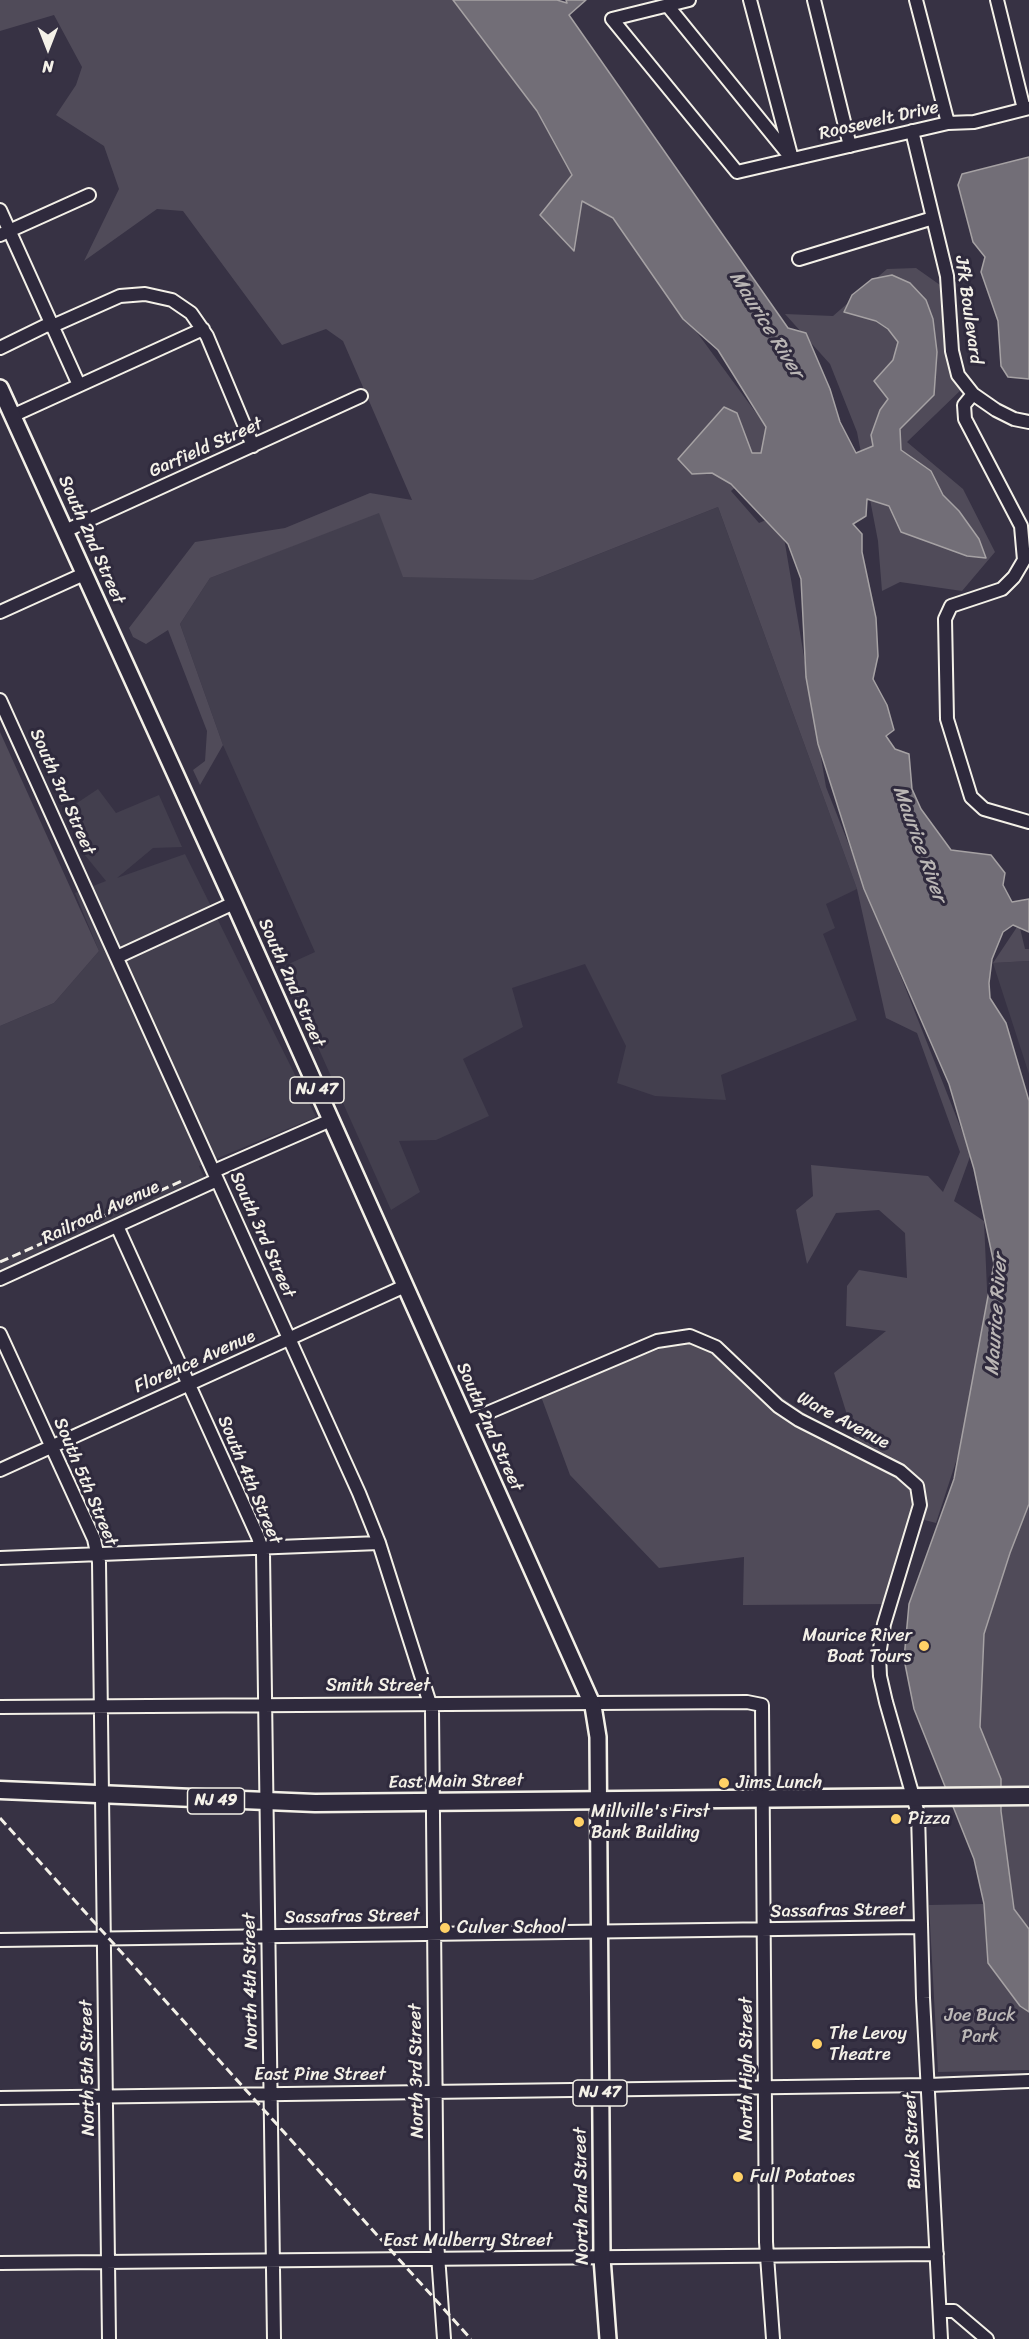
<!DOCTYPE html>
<style>
body{margin:0}
#map{position:relative;width:1029px;height:2339px;overflow:hidden;background:#373244;font-family:Sriracha,sans-serif}
canvas{display:block}
.north{position:absolute;left:18px;top:18px;width:60px;height:60px;-webkit-text-stroke:4px #2f2a3d;paint-order:stroke;rotate:180deg;font-size:16px;font-weight:700;line-height:24px;text-align:center;color:#f4f1e8}
.north::after{content:'';display:block;margin:auto;width:21px;height:27px;background:#f4f1e8;clip-path:polygon(50% 0,100% 100%,50% 72%,0 100%)}
</style>
<div id="map">
<canvas width="1029" height="2339"></canvas>
<div class="north">N</div>
</div>
<script>
const c = document.querySelector('canvas').getContext('2d');
c.lineJoin = 'round';
function fillPath(path, color) {
  c.fillStyle = color;
  c.fill(path, 'evenodd');
}
function shape(rows) {
  const path = new Path2D();
  for (const r of rows) {
    path.moveTo(r[0], r[1]);
    for (let i = 2; i < r.length; i += 2) path.lineTo(r[i], r[i + 1]);
  }
  return path;
}
function strokePath(path, color, width, dash) {
  c.strokeStyle = color;
  c.lineWidth = width;
  c.lineCap = dash ? 'butt' : 'round';
  c.setLineDash(dash || []);
  c.stroke(path);
}
function write(font, color, halo, rows, align = 'center') {
  c.font = font + ' Sriracha,sans-serif';
  c.lineWidth = 6;
  c.setLineDash([]);
  c.textBaseline = 'middle';
  c.strokeStyle = halo;
  c.fillStyle = color;
  for (const [text, x, y, turn = 0] of rows) {
    c.save();
    c.translate(x, y);
    c.rotate((+turn || 0) * Math.PI / 180);
    c.textAlign = isNaN(turn) ? turn : align;
    if (halo) c.strokeText(text, 0, 0);
    c.fillText(text, 0, 0);
    c.restore();
  }
}
const built = shape([
 [718,507,857,889,826,904,835,928,823,934,857,1020,721,1075,726,1100,655,1096,617,1083,626,1046,585,964,512,988,523,1027,463,1059,489,1116,436,1140,399,1141,420,1192,391,1210,282,967,315,952,223,745,180,624,210,578,379,512,533,580],
 [98,789,116,813,159,795,182,847,153,848,117,878,185,854,316,1117,199,1166,204,1177,0,1273,0,1026,54,1003,99,951,75,893,106,881,80,849,68,809],
 [1029,961,1029,1074,993,963]
]);
const green = shape([
 [0,0,453,0,537,111,572,175,540,215,574,251,582,200,613,218,773,436,769,458,731,491,759,523,780,514,826,787,971,1154,954,1201,984,1221,990,1357,936,1523,917,1518,890,1604,743,1605,744,1557,659,1568,570,1475,539,1391,694,1337,858,1450,834,1373,886,1331,846,1326,847,1286,859,1270,907,1278,905,1233,879,1210,836,1213,807,1264,796,1210,813,1196,811,1165,928,1176,943,1192,960,1152,917,1033,886,1018,857,889,718,507,533,580,403,577,379,513,210,578,180,624,223,745,200,785,193,770,205,761,207,731,168,630,146,644,133,637,129,628,195,542,285,528,370,493,412,500,343,341,326,329,282,345,183,211,157,209,84,261,119,189,104,146,56,115,76,85,82,67,54,15,0,31],
 [916,268,950,292,965,386,907,442,963,489,995,552,962,591,900,582,882,591,878,541,857,432,830,364,785,314,833,316,887,269],
 [0,732,99,951,54,1003,0,1026],
 [1019,924,1025,949,1029,949,1029,961,993,963],
 [1029,1504,1029,1929,1014,1909,1001,1811,980,1727,984,1634,1010,1553],
 [984,1904,988,1963,1020,2006,1029,2012,1029,2070,938,2072,929,1905]
]);
const water = shape([
 [453,0,557,0,567,3,566,0,586,0,569,15,788,328,806,333,830,389,840,422,856,453,873,446,871,435,880,410,888,399,874,381,893,360,898,342,888,329,876,321,844,312,852,295,872,279,892,275,910,283,926,300,933,319,937,352,934,395,900,429,901,450,931,471,943,495,959,511,979,539,986,558,967,556,901,532,889,506,867,499,866,516,853,524,862,534,862,552,876,618,878,656,873,679,887,705,894,730,886,736,895,749,909,754,912,789,921,809,951,850,991,855,1005,873,1003,885,1012,902,1029,899,1029,932,1013,925,1003,932,992,959,989,983,990,998,1006,1023,1029,1101,1029,1504,1010,1553,984,1634,980,1727,1001,1779,1001,1811,1014,1909,1029,1929,1029,2012,1020,2006,988,1963,984,1904,974,1859,914,1709,904,1659,909,1604,954,1479,994,1264,974,1169,949,1084,864,889,818,744,806,677,801,579,788,544,731,484,712,473,692,474,678,459,724,407,737,413,752,453,761,453,766,427,718,350,683,319,613,218,582,201,574,251,540,215,572,175,537,111,453,0],
 [1029,157,1029,379,1008,377,1001,366,998,321,981,272,985,257,973,242,958,185,962,174,1029,157]
]);
const minor = shape([
 [689,0,612,19,737,172,948,123,974,122,1029,108],
 [750,0,791,155],
 [814,0,850,146],
 [916,0,948,123],
 [997,0,1024,109],
 [667,5,792,159],
 [912,131,947,276,952,351,958,375,973,394,996,410,1014,419,1029,422],
 [0,210,79,385],
 [0,235,89,195],
 [799,259,933,218],
 [0,348,45,326,57,324,120,296,145,294,172,300,191,313,207,336,253,446],
 [973,394,964,405,965,419,1021,526,1024,560,1014,577,1002,589,951,606,945,619,947,719,971,797,984,809,1029,822],
 [12,416,203,329],
 [65,531,361,396],
 [0,612,84,574],
 [0,700,359,1493,379,1543,432,1710,437,2241,444,2339],
 [117,957,234,903],
 [214,1171,331,1120],
 [117,1226,258,1537,263,1553,274,2339],
 [0,1279,217,1180],
 [0,1334,94,1539,99,1562,109,2339],
 [466,1422,657,1341,690,1336,716,1347,778,1406,799,1420,900,1471,917,1486,920,1505,884,1624,879,1655,880,1676,886,1702,918,1814,923,1998,941,2339],
 [0,1470,405,1286],
 [0,1558,379,1543],
 [0,1707,747,1702,762,1705,766,2242,773,2339],
 [0,1940,920,1927],
 [0,2098,929,2085,1029,2081],
 [0,2263,937,2254],
 [940,2311,954,2311,987,2339]
]);
const major = shape([
 [0,388,234,903,593,1706,598,1737,602,2258,608,2339]
]);
const highway = shape([
 [0,1790,315,1803,1029,1796]
]);
const rail = shape([
 [0,1262,184,1180],
 [0,1818,471,2339]
]);
const markers = [
 [924,1646,6,"#ffd166"],
 [724,1783,6,"#ffd166"],
 [896,1819,6,"#ffd166"],
 [579,1822,6,"#ffd166"],
 [445,1928,6,"#ffd166"],
 [817,2044,6,"#ffd166"],
 [738,2177,6,"#ffd166"]
];
const shields = [
 [317,1090,54],
 [216,1801,57],
 [600,2093,54]
];
const shieldNames = [
 ["NJ 47",317,1090],
 ["NJ 49",216,1801],
 ["NJ 47",600,2093]
];
const streetNames = [
 ["Roosevelt Drive",879,121,-13],
 ["Jfk Boulevard",968,310,82],
 ["Garfield Street",206,448,-24],
 ["South 2nd Street",91,540,66],
 ["South 3rd Street",62,792,66],
 ["South 2nd Street",291,983,66],
 ["Railroad Avenue",101,1213,-25],
 ["South 3rd Street",262,1235,66],
 ["Florence Avenue",195,1362,-24],
 ["Ware Avenue",843,1421,28],
 ["South 2nd Street",489,1427,66],
 ["South 4th Street",249,1480,67],
 ["South 5th Street",85,1482,67],
 ["Smith Street",378,1686],
 ["East Main Street",456,1782,-1],
 ["Sassafras Street",838,1911,-1],
 ["Sassafras Street",352,1917,-1],
 ["North 4th Street",251,1981,-91],
 ["North 5th Street",88,2068,-91],
 ["North High Street",747,2069,-90],
 ["North 3rd Street",417,2071,-91],
 ["East Pine Street",320,2075],
 ["Buck Street",913,2141,-93],
 ["North 2nd Street",582,2196,-91],
 ["East Mulberry Street",468,2241]
];
const poiNames = [
 ["Maurice River",912,1636,"right"],
 ["Boat Tours",912,1657,"right"],
 ["Jims Lunch",736,1783],
 ["Millville's First",591,1812],
 ["Bank Building",591,1833],
 ["Pizza",908,1819],
 ["Culver School",457,1928],
 ["The Levoy",829,2034],
 ["Theatre",829,2055],
 ["Full Potatoes",750,2177]
];
const parkNames = [
 ["Joe Buck",980,2016],
 ["Park",980,2037]
];
const waterNames = [
 ["Maurice River",766,325,58],
 ["Maurice River",919,844,70],
 ["Maurice River",997,1315,-86]
];
fillPath(built, '#433f4e');
fillPath(green, '#504b59');
fillPath(water, '#726e77');
strokePath(water, '#a6a2a4', 1.5);
strokePath(minor, '#f4f1e8', 16);
strokePath(major, '#f4f1e8', 20);
strokePath(highway, '#f4f1e8', 21);
strokePath(minor, '#2f2a3d', 12);
strokePath(major, '#2f2a3d', 15);
strokePath(highway, '#2f2a3d', 16);
strokePath(rail, '#f4f1e8', 3, [9, 4.5]);
for (const [x, y, r, color] of markers) {
  const dot = new Path2D();
  dot.arc(x, y, r, 0, 2 * Math.PI);
  c.fillStyle = color;
  c.fill(dot);
  strokePath(dot, '#2f2a3d', 2);
}
for (const [x, y, w] of shields) {
  const box = new Path2D();
  box.roundRect(x - w / 2, y - 13, w, 26, 4.5);
  c.fillStyle = '#2f2a3d';
  c.fill(box);
  strokePath(box, '#f4f1e8', 1.5);
}
write('bold 16px', '#f4f1e8', null, shieldNames);
write('18px', '#f4f1e8', '#2f2a3d', streetNames);
write('18px', '#f4f1e8', '#2f2a3d', poiNames, 'left');
write('18px', '#bbb7b6', '#2f2a3d', parkNames);
write('italic 20px', '#bab6b5', '#2f2a3d', waterNames);
</script>
